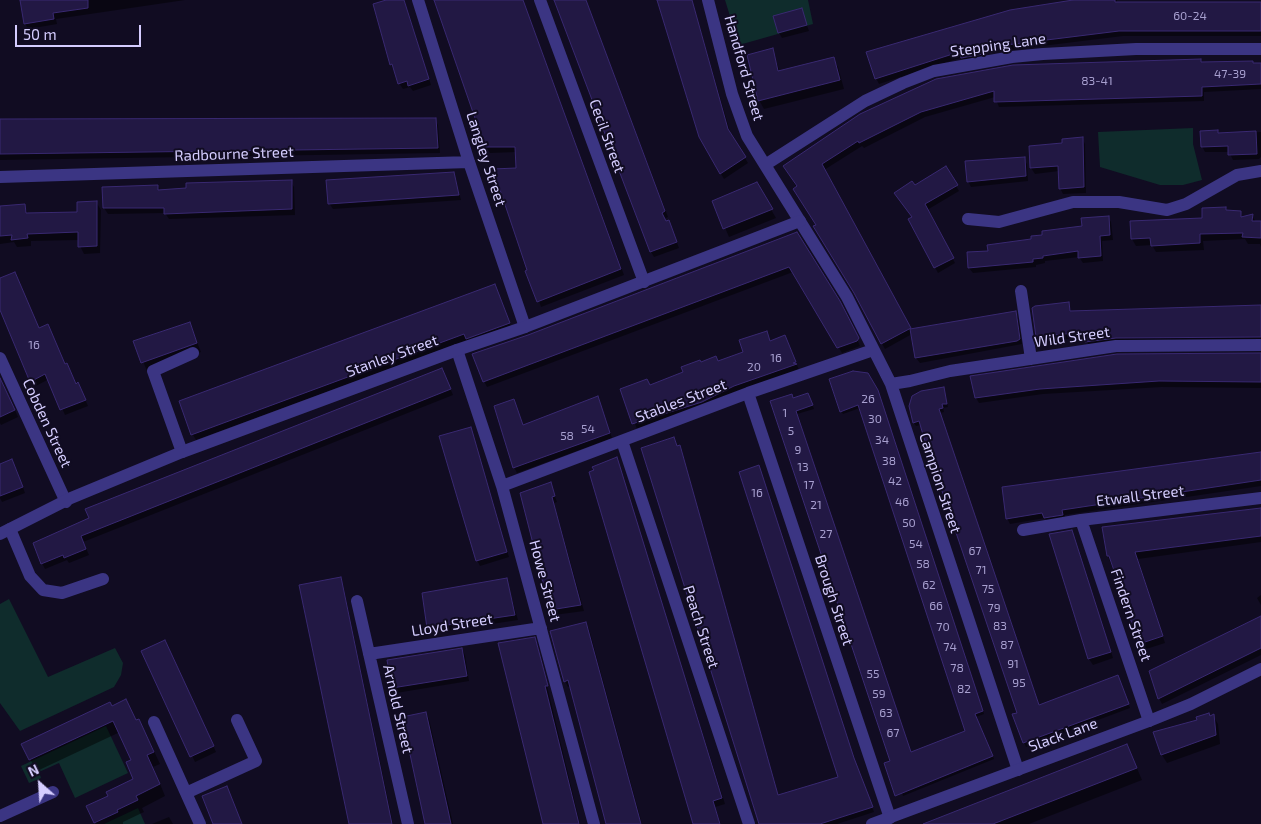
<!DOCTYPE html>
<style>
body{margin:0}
#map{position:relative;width:1261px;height:824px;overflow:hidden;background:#110c22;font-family:"Exo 2",sans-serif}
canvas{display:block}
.north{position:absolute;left:15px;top:759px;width:50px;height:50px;-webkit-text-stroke:4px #110c22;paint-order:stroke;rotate:334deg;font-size:14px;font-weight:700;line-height:20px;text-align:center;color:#d5cdff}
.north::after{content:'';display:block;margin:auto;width:18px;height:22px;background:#d5cdff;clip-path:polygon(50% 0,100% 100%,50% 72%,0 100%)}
.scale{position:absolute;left:15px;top:25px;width:126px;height:22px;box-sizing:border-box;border:2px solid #d5cdff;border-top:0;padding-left:6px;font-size:15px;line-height:18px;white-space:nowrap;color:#d5cdff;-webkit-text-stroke:4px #110c22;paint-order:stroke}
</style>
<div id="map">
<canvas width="1261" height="824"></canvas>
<div class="north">N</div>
<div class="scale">50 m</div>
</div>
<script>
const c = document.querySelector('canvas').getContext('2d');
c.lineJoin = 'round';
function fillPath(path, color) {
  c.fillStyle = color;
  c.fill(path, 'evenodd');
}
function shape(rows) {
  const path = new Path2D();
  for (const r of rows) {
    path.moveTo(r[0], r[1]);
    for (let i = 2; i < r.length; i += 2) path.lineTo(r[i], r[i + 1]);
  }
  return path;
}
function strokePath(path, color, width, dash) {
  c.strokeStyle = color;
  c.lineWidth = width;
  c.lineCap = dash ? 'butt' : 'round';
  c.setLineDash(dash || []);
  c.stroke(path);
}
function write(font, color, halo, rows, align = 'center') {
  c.font = font + ' "Exo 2",sans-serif';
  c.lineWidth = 4;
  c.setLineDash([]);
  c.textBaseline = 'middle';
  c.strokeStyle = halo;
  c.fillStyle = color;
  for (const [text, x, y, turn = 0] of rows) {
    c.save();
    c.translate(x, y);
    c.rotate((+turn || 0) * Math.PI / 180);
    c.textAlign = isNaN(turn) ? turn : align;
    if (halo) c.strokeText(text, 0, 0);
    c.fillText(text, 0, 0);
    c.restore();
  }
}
const green = shape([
 [725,0,808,0,813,24,739,45],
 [1193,128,1193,144,1202,180,1183,185,1160,185,1100,167,1098,132],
 [9,599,48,677,115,648,123,663,121,675,114,687,20,731,0,703,0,604],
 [106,726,128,773,75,798,59,763,39,772,41,778,29,783,21,766],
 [138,808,145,824,104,824]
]);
const shadow = shape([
 [31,0,185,0,56,19,57,24,28,29,25,23],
 [391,0,404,0,405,2,431,85,413,91,410,87,403,89,399,83,391,64],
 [436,0,523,0,624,275,541,307,529,271,517,152,490,153,486,147],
 [556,0,586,0,668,217,664,219,671,227,679,248,654,257,651,252],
 [658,0,692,0,731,135,748,163,724,179,700,137],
 [1082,0,1117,0,1117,3,1261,3,1261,36,1123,36,985,53,985,59,966,63,963,57,879,84,876,78],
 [801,9,809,31,782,38,779,33],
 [772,50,780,72,833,59,838,67,844,89,764,109,759,100],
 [1202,64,1261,64,1261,89,1204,92,1204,101,999,107,995,97,925,117,864,148,862,146,824,170,911,330,1015,313,1018,318,1022,344,920,363,916,358,912,334,885,349,788,172,937,80],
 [435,119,438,125,440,153,0,160,0,120],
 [1218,132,1219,134,1261,132,1261,157,1259,159,1233,160,1229,152,1205,152,1202,146],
 [1082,138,1085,144,1086,193,1063,194,1060,188,1059,171,1035,174,1031,168,1031,147,1064,144],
 [1024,159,1027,164,1028,181,971,187,968,181],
 [946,168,959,191,927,210,955,263,938,273,910,220,913,218,915,187],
 [453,173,461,200,333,209,329,203],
 [291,182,294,187,295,215,169,219,165,213,108,214,104,208,104,189,158,186,161,191],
 [756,184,776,218,729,237,714,202],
 [96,202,101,210,100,253,84,254,80,246,79,240,31,241,31,246,17,247,14,242,0,244,0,207,24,206,28,213,78,213],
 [1226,208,1227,211,1240,212,1243,217,1252,216,1256,222,1261,222,1261,247,1260,244,1248,244,1245,239,1203,241,1204,250,1156,252,1152,245,1136,246,1132,239,1131,223,1204,219],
 [1108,217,1111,222,1113,240,1102,241,1103,261,1083,263,1079,257,1045,261,1045,263,1036,265,1036,267,973,273,969,268,989,252,1083,227],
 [797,234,843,308,860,346,842,353,793,272,487,387,484,381,528,336],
 [0,280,65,366,76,385,81,390,88,406,65,415,49,379,34,387,0,307],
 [495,285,512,329,470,344,468,340,196,440,193,435,181,402],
 [1068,304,1072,313,1261,307,1261,342,1089,348,1086,337,1040,342,1037,337],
 [189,323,201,352,147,371,135,342],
 [766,333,770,342,788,342,799,370,637,429,622,390,650,386,684,373,700,364,718,362,745,353],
 [1261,354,1261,388,1162,387,1043,394,979,403,976,398],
 [442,369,453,395,83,542,89,555,69,563,67,560,45,569,42,563,34,544],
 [0,377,18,417,1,425,0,423],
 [943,388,948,407,943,408,944,412,940,413,1039,706,1120,680,1130,708,1026,747,1013,715,1019,713,921,425,916,426,914,423,911,401],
 [879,395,984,714,976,717,994,759,903,796,771,402,810,398,814,409,797,414,911,754,966,731,860,408,843,414,841,411],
 [598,398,612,438,517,473,514,467,514,401,523,426],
 [470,429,509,557,480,566,477,560],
 [677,447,682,451,778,797,840,778,856,764,874,812,837,824,760,824],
 [1261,453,1261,486,1065,515,1065,520,1048,523,1045,518,1010,524,1007,518,1003,488],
 [616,459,725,804,715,807,721,824,690,824,694,823],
 [0,465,15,466,25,493,2,502,0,498],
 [550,484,557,502,554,503,584,611,554,615,551,609],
 [1261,509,1261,542,1138,559,1165,643,1143,650,1108,556],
 [1050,535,1074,537,1113,658,1093,665,1089,659],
 [340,578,343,584,393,824,350,824],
 [506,579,518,620,432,633,428,628],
 [1261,595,1261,605,1257,598],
 [1261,620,1261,655,1162,704,1159,698],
 [585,623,589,629,642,824,607,824,571,686,568,687,565,681],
 [534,639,537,644,580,824,544,824],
 [168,647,216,752,195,762,143,651],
 [462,649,465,655,469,681,396,693,393,688,388,661],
 [111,707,136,722,145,732,160,764,153,767,165,796,142,808,144,812,123,822,123,824,96,824,88,806,110,796,135,780,133,760,120,732,37,771,30,759],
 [426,713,429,719,453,824,427,824],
 [1213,716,1218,724,1220,744,1167,763,1162,755],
 [1127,745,1142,780,1029,824,924,824],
 [169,817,173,824,152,824]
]);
const building = shape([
 [20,0,88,0,88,8,53,13,54,19,24,24,20,0],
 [386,0,404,0,429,79,408,86,407,81,398,84,392,64,390,65,373,4,386,0],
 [434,0,523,0,621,269,537,302,525,271,527,270,493,169,516,168,515,147,485,147,434,0],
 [554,0,586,0,665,211,662,213,666,221,669,220,677,242,650,252,554,0],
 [657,0,692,0,728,129,746,157,720,174,699,137,657,0],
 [1073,0,1115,0,1115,2,1261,2,1261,31,1119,31,982,48,983,54,961,58,959,52,875,79,866,52,1010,10,1073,0],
 [802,8,807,25,778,33,773,16,802,8],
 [773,48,778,71,834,57,840,80,758,101,747,55,773,48],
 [1201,59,1201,62,1253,61,1253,63,1261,63,1261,84,1202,87,1202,96,994,102,994,91,921,112,859,143,858,141,822,164,911,328,881,344,854,293,813,226,816,225,793,189,797,186,783,166,860,114,936,79,1013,65,1201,59],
 [436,118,438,148,0,154,0,119,436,118],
 [1218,130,1218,133,1256,131,1257,154,1228,155,1228,146,1201,147,1200,131,1218,130],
 [1083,137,1084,187,1059,189,1058,166,1030,168,1029,146,1062,143,1062,139,1083,137],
 [1025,157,1026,176,967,182,965,161,1025,157],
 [946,166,958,185,925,204,954,258,934,268,908,219,912,217,894,193,912,181,915,185,946,166],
 [454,172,459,195,328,204,326,180,454,172],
 [292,180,292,209,164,214,164,208,103,208,102,187,158,185,158,190,186,188,186,183,292,180],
 [757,182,773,209,723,229,712,201,757,182],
 [97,201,97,246,78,247,78,232,27,234,28,238,11,240,12,235,0,236,0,206,25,204,26,213,77,212,77,202,97,201],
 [1226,207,1226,210,1241,211,1241,217,1253,214,1252,221,1261,221,1261,238,1242,237,1243,233,1200,234,1200,243,1151,246,1150,238,1131,239,1130,221,1202,218,1202,208,1226,207],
 [1109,216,1110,235,1100,236,1101,256,1078,258,1078,251,1043,256,1043,258,1033,259,1033,262,968,268,967,252,988,251,987,245,1031,239,1031,236,1042,235,1042,231,1082,226,1081,218,1109,216],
 [797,232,840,301,859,338,857,341,837,348,789,267,483,382,472,354,528,335,797,232],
 [15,272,39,328,48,324,65,364,67,363,76,384,78,382,86,400,60,410,45,374,30,382,0,310,0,278,15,272],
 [495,284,510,323,466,339,464,334,191,435,179,401,495,284],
 [1069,302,1070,311,1261,305,1261,337,1116,338,1085,342,1084,332,1036,337,1032,308,1035,306,1069,302],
 [1016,311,1020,339,1017,341,915,358,910,329,1016,311],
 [190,322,197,343,141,363,133,341,190,322],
 [767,331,770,341,785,335,796,362,793,363,797,364,734,386,702,402,632,424,620,389,647,379,650,385,683,372,681,367,700,360,701,362,716,356,718,361,743,352,739,340,767,331],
 [1261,353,1261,382,1159,381,1040,389,975,398,970,376,1117,354,1261,353],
 [442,368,451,389,81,536,86,549,64,558,63,555,41,564,33,543,89,518,85,509,442,368],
 [853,371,868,373,878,390,983,711,975,714,993,756,895,796,884,763,890,761,770,401,792,394,793,398,808,393,813,405,796,411,911,752,965,731,858,405,840,412,829,379,853,371],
 [0,378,15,410,0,417,0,378],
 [944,387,947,404,942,404,943,408,939,409,1039,705,1118,675,1129,704,1023,743,1012,714,1017,713,924,438,919,421,913,423,909,406,912,396,921,391,944,387],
 [598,396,610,433,513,468,494,406,514,399,523,425,598,396],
 [471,427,507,552,476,561,439,436,471,427],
 [674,437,677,446,680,445,778,795,838,777,739,472,759,465,854,758,873,807,820,824,759,824,641,448,674,437],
 [1261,452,1261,480,1062,510,1063,515,1044,518,1042,513,1006,519,1002,487,1261,452],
 [617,457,722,798,713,801,720,824,693,824,589,472,594,470,592,467,617,457],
 [12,459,23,487,0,496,0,464,12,459],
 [551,482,555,496,552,497,581,605,550,610,520,493,551,482],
 [1261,508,1261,536,1135,552,1163,636,1139,644,1109,556,1107,556,1102,527,1261,508],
 [1072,530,1111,652,1088,659,1049,534,1072,530],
 [341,577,392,824,349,824,299,585,341,577],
 [507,578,515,615,427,628,422,593,507,578],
 [1261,616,1261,648,1158,699,1149,671,1261,616],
 [586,622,641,824,606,824,568,680,564,682,550,631,586,622],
 [535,637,548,686,545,686,579,824,543,824,498,643,535,637],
 [165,640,214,746,190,757,141,651,165,640],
 [462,648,467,676,392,688,387,660,462,648],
 [126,699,136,720,139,719,154,752,147,755,160,784,136,796,138,800,117,810,118,812,94,823,86,806,108,796,106,792,133,779,126,762,131,760,113,721,29,760,21,744,110,702,112,706,126,699],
 [426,712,448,810,451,824,425,824,402,717,426,712],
 [1209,713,1210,716,1214,714,1216,735,1161,755,1153,732,1197,720,1196,717,1209,713],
 [1127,744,1137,768,993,824,923,824,1127,744],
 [227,786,242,824,213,824,202,796,227,786]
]);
const minor = shape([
 [418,0,469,162,525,327],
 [540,0,644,282],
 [708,0,732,94,747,136,847,297,891,384,1018,770],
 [765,165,865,101,903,83,934,71,1012,57,1043,54,1136,49,1261,49],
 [0,177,469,162],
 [968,219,999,222,1073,202,1119,202,1167,210,1186,204,1237,175,1261,171],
 [1021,291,1031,359],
 [457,350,502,486,594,824],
 [0,358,66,502],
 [891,384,910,381,950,371,1116,346,1261,345],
 [748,393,890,818],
 [622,441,749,824],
 [182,452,153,371,193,353],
 [502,486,748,393,873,350],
 [1081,520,1149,721],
 [10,529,30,576,43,590,62,593,103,579],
 [1023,530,1081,520,1261,498],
 [357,601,408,824],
 [369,654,541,628],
 [154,722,200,824],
 [186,793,256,761,237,720],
 [0,816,53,792]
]);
const tertiary = shape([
 [0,534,71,498,182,452,457,350,525,327,800,221],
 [872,824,1149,721,1191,704,1261,669]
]);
const numberNames = [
 ["60-24",1190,16],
 ["47-39",1230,74],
 ["83-41",1097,81],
 ["16",34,345],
 ["16",776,358],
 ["20",754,367],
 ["26",868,399],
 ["1",785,413],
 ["30",875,419],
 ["54",588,429],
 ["5",791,431],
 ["58",567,436],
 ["34",882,440],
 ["9",798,450],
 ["38",889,461],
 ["13",803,467],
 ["42",895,481],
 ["17",809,485],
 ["16",757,493],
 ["46",902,502],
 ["21",816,505],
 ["50",909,523],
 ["27",826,534],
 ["54",916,544],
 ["67",975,551],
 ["58",923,564],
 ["71",981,570],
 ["62",929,585],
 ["75",988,589],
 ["66",936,606],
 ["79",994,608],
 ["83",1000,626],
 ["70",943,627],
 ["87",1007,645],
 ["74",950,647],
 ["91",1013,664],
 ["78",957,668],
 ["55",873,674],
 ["95",1019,683],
 ["82",964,689],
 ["59",879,694],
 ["63",886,713],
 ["67",893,733]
];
const streetNames = [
 ["Stepping Lane",998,45,-8],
 ["Handford Street",744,68,74],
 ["Cecil Street",607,136,70],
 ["Radbourne Street",234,154,-2],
 ["Langley Street",486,159,72],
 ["Wild Street",1072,337,-8],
 ["Stanley Street",392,356,-20],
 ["Stables Street",681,401,-21],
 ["Cobden Street",47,423,65],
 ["Campion Street",940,483,72],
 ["Etwall Street",1140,496,-7],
 ["Howe Street",545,581,75],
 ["Brough Street",834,600,72],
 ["Findern Street",1131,615,71],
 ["Lloyd Street",452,625,-9],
 ["Peach Street",701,627,72],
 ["Arnold Street",398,709,77],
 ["Slack Lane",1063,735,-20]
];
fillPath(green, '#0f2c2c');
fillPath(shadow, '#0007');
fillPath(building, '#221844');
strokePath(building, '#392971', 1);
strokePath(minor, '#3b3583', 12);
strokePath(tertiary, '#3b3583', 12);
write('12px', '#a8a0d0', null, numberNames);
write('15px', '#d5cdff', '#110c22', streetNames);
</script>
